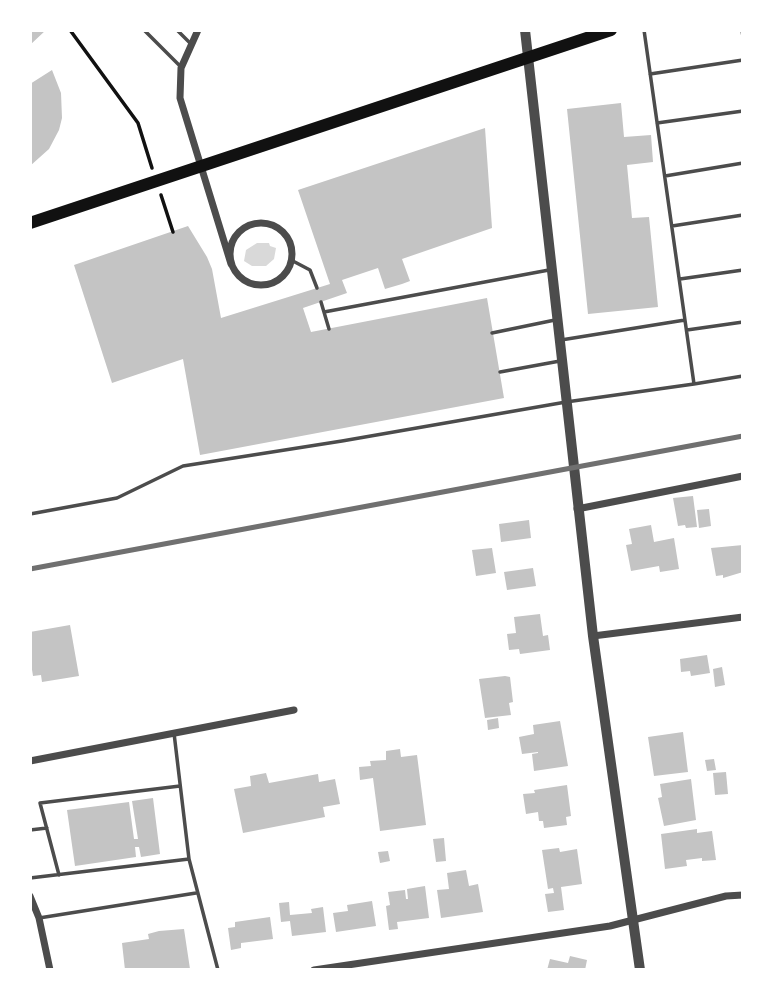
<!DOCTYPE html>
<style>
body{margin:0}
#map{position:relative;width:773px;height:1000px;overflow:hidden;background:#fff;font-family:Mulish,sans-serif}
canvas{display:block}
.frame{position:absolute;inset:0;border:32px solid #fff;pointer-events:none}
</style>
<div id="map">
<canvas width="773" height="1000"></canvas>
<div class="frame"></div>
</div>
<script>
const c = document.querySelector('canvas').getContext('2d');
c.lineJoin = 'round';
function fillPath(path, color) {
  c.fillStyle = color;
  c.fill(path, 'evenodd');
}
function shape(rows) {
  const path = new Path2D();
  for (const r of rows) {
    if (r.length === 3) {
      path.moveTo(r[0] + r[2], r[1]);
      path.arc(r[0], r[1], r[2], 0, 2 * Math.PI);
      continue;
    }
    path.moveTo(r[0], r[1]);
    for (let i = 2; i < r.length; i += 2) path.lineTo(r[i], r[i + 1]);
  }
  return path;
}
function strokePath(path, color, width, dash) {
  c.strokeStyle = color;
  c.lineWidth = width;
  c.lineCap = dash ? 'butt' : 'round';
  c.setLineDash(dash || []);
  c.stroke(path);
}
const water = shape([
 [257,243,269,243,270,246,276,248,274,259,266,266,252,266,244,261,246,250]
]);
const building = shape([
 [30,30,46,30,30,45],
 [52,70,61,93,62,118,59,130,49,149,30,166,30,84],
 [621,103,624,137,651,135,653,162,627,165,632,218,649,217,658,307,588,314,567,109],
 [485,128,492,228,402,259,410,281,402,284,385,289,378,268,342,280,347,293,303,308,311,332,487,298,504,398,200,455,183,359,112,383,74,265,188,226,207,257,212,269,221,318,330,284,298,190],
 [693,496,697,527,686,528,685,525,678,526,673,498],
 [709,509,711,526,699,528,697,510],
 [529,520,531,538,501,542,499,524],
 [651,525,654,542,674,538,679,569,660,572,659,566,631,571,626,545,632,544,629,529],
 [743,545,743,572,723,578,723,575,716,576,711,548],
 [492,548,496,573,476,576,472,550],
 [533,568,536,586,507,590,504,572],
 [540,614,543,636,548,635,550,650,520,654,519,649,509,650,507,634,516,633,514,617],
 [70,625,79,676,42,682,41,675,33,676,30,657,30,632],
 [707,655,710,673,691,676,690,671,681,672,680,659],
 [722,667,725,685,715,687,713,669],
 [505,676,510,677,513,702,509,703,511,715,485,718,479,679],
 [498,718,499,728,488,730,487,720],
 [560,721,568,766,534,771,532,754,538,753,538,752,522,754,519,737,534,734,533,725],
 [683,732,688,772,654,776,648,737],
 [400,749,401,757,417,755,426,825,380,831,373,778,360,780,359,767,371,766,370,761,386,760,386,751],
 [714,759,716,770,707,771,705,760],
 [726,772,728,794,715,795,713,773],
 [266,773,269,783,318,774,319,782,335,779,340,804,323,807,325,817,243,833,234,789,251,786,250,776],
 [691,779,696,820,664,826,658,798,662,797,660,784],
 [567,785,571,816,566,817,567,825,544,828,543,821,539,821,538,812,526,814,523,794,535,793,534,790],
 [153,798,160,854,141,857,139,847,135,847,136,857,75,866,67,810,129,802,134,839,138,839,132,801],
 [697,829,697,833,712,831,716,860,702,861,702,858,686,860,687,866,665,869,661,834],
 [444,838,446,861,436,862,433,839],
 [559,848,560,852,577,849,582,884,561,887,564,910,548,912,545,894,554,893,553,888,548,889,542,850],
 [388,851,390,861,380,863,378,852],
 [466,870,469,886,478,884,483,912,441,918,437,890,449,889,447,873],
 [425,886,429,918,397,922,398,929,389,930,386,906,390,905,388,892,405,890,406,899,408,899,407,889],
 [372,901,376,926,336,932,333,913,348,911,347,905],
 [289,902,290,915,312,913,311,909,323,907,326,932,292,936,290,921,281,922,279,903],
 [270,917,273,939,241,943,241,948,231,950,228,928,235,927,235,922],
 [184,929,190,969,125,970,122,943,149,939,148,934,159,931],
 [570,956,587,960,585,970,547,970,550,959,568,963]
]);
const path = shape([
 [70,30,138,123,152,168],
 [161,195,173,232]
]);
const service = shape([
 [144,30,180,66],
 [177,30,190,43],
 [742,30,743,37],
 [650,74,743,60],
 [657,123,743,111],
 [665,176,743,163],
 [672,226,743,215],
 [291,260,310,270,317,288],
 [680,279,743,270],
 [321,302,329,329],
 [324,312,549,270],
 [687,330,743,322],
 [492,333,555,320],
 [561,340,685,320],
 [500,372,560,361],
 [694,384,743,376],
 [30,514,117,498,183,466,342,441,566,402,694,384,644,30],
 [30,830,47,828],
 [189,859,218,970],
 [59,875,40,803,180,786],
 [30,878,189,859,174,733],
 [39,918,196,893]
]);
const minor = shape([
 [198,30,181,68,180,98,231,264],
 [261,254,31],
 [577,509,743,476],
 [593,636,743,617],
 [30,761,294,710],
 [30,896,39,918,50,970],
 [314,970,610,926,726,896,743,895]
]);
const tertiary = shape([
 [525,30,593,636,640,970]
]);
const primary = shape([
 [30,223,611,30]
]);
const rail = shape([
 [30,569,743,436]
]);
fillPath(water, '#d9d9d9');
fillPath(building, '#c4c4c4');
strokePath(path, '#111', 3.5);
strokePath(service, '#4c4c4c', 3.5);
strokePath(minor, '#4c4c4c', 7);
strokePath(tertiary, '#4c4c4c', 10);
strokePath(primary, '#111', 12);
strokePath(rail, '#707070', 5);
</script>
